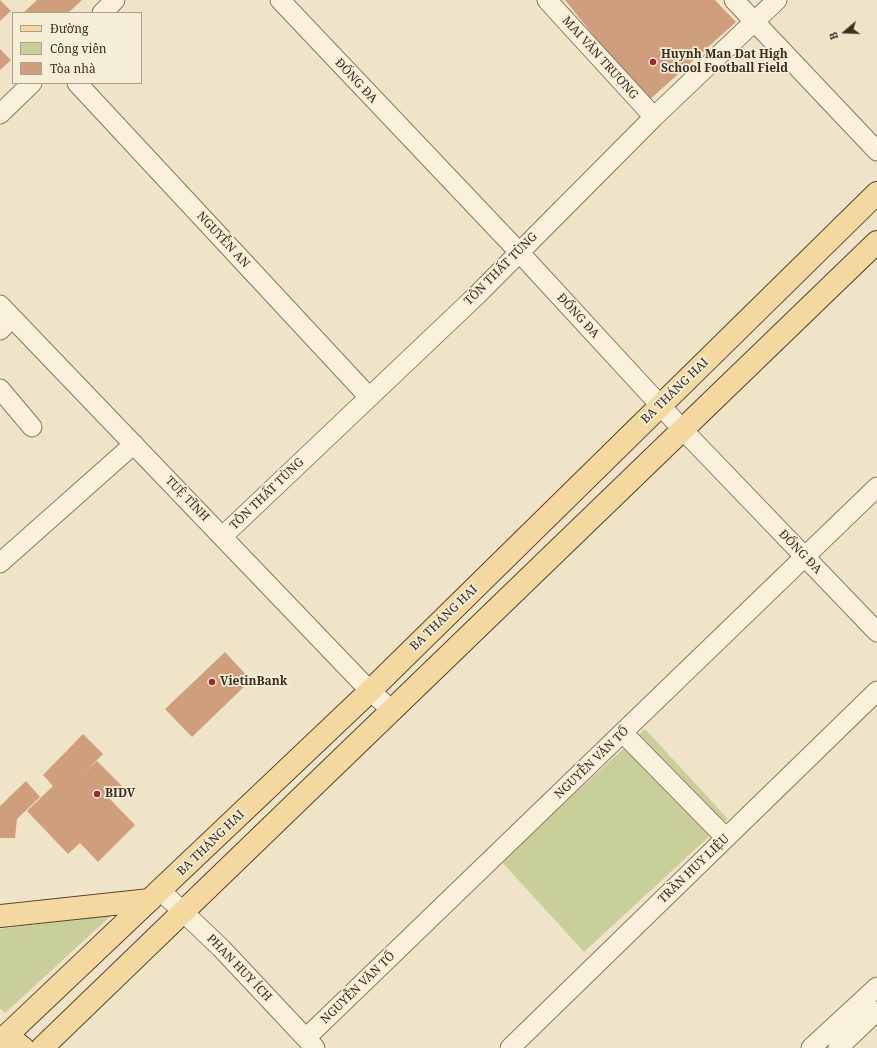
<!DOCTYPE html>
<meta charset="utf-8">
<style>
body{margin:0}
#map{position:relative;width:877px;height:1048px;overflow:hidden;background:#f0e4c8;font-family:"Noto Serif",serif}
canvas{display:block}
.legend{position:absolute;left:12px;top:12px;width:130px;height:72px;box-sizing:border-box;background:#f7eed8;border:1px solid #ada18e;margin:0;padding:5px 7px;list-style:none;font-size:12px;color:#3d2e20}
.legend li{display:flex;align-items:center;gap:8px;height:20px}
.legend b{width:20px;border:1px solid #ada18e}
.north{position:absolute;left:825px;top:12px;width:40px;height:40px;-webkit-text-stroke:3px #f7eed8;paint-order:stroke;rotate:251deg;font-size:11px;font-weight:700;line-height:16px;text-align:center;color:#3d2e20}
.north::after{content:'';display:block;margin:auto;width:14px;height:18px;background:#3d2e20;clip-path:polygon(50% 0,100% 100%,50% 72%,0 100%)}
</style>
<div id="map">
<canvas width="877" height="1048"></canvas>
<ul class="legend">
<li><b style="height:5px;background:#f3d9a0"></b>Đường</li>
<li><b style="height:11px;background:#c9cf9b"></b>Công viên</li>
<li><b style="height:11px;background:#cf9f7d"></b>Tòa nhà</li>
</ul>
<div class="north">B</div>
</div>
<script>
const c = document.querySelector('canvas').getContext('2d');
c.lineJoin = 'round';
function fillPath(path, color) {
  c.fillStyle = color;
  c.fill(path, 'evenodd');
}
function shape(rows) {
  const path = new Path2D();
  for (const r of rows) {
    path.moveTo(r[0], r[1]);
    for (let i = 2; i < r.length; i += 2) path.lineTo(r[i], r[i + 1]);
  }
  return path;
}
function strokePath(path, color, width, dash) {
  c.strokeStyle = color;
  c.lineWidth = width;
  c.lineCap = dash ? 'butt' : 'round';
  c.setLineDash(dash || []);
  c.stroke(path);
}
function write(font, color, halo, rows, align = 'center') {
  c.font = font + ' "Noto Serif",serif';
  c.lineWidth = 3.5;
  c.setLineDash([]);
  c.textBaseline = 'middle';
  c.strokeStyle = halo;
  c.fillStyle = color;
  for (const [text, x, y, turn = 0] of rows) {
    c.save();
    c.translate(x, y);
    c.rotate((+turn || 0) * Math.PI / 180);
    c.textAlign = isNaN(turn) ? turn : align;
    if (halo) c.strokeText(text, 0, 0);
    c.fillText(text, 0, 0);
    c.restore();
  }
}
const green = shape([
 [645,729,728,819,584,952,501,861],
 [113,914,5,1013,0,1008,0,929]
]);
const building = shape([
 [0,0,11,11,0,21],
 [37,0,82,0,68,13,23,13],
 [565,0,715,0,736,22,647,102],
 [0,49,11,60,0,70],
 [225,652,251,680,192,737,165,709],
 [83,734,103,754,84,773,97,761,122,786,109,798,135,825,98,862,80,843,68,854,27,811,53,786,43,775],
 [26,781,40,797,17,819,15,838,0,838,0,806]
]);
const minor = shape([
 [280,0,519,252,683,430,877,632],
 [547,0,654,117],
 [734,0,877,151],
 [102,13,115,0],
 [77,83,369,397],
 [0,114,32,83],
 [0,305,370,691,392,710],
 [0,330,12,318],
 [0,389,32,427],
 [223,536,477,295,654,117,777,0],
 [0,563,134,444],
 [623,733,726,838],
 [161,891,221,948,315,1048],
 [306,1038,877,487],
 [510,1048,877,691],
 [811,1048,877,987],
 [838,1048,877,1011]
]);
const major = shape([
 [0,916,150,900],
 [0,1037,13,1040,23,1048],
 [5,1037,370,691,877,193],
 [42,1048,877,242]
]);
const markers = [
 [653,62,4,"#9e2a2b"],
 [212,682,4,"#9e2a2b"],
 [97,794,4,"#9e2a2b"]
];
const poiNames = [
 ["Huynh Man Dat High",661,55],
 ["School Football Field",661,69],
 ["VietinBank",220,682],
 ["BIDV",105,794]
];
const streetNames = [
 ["MAI VĂN TRƯƠNG",600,58,48],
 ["ĐỐNG ĐA",356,81,47],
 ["NGUYỄN AN",223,240,47],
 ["TÔN THẤT TÙNG",501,269,-45],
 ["ĐỐNG ĐA",578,316,47],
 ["BA THÁNG HAI",675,391,-44],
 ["TÔN THẤT TÙNG",267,494,-44],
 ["TUỆ TĨNH",187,499,46],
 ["ĐỐNG ĐA",800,552,46],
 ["BA THÁNG HAI",444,618,-44],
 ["NGUYỄN VĂN TỐ",592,763,-44],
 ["BA THÁNG HAI",211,843,-44],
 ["TRẦN HUY LIỆU",694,869,-44],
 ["PHAN HUY ÍCH",239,968,46],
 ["NGUYỄN VĂN TỐ",358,988,-44]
];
fillPath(green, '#c9cf9b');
fillPath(building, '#cf9f7d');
strokePath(minor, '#8d765c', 21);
strokePath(major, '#5b4430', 24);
strokePath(minor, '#faf1dc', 19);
strokePath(major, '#f3d9a0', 22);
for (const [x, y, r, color] of markers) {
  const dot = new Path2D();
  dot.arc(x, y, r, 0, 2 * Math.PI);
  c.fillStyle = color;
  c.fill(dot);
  strokePath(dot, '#f7eed8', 1.5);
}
write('bold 12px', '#3d2e20', '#f7eed8', poiNames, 'left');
write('12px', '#3d2e20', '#f7eed8', streetNames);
</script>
